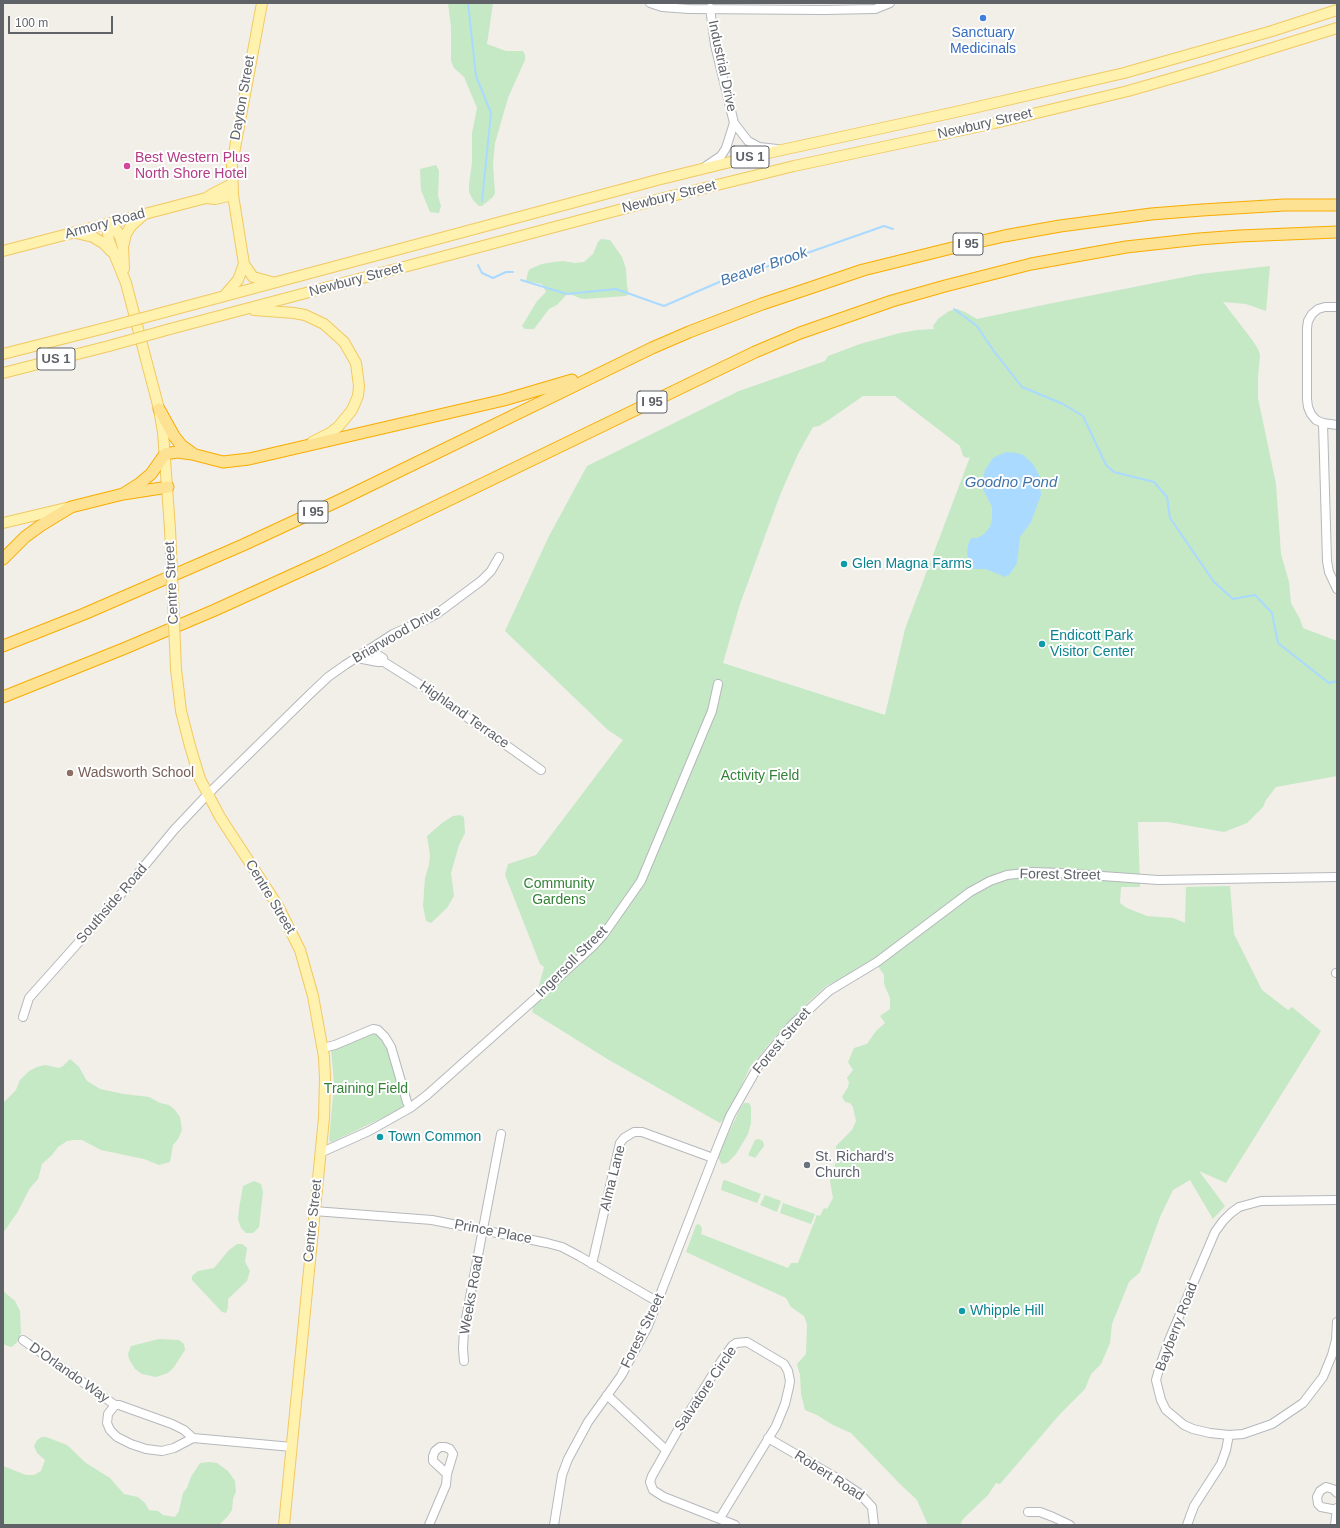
<!DOCTYPE html>
<style>
body{margin:0}
#map{position:relative;width:1340px;height:1528px;overflow:hidden;background:#f1efe8;font-family:Helvetica,sans-serif}
canvas{display:block}
.frame{position:absolute;inset:0;border:4px solid #5f6368;pointer-events:none}
.scale{position:absolute;left:8px;top:16px;width:105px;height:18px;box-sizing:border-box;border:2px solid #5f6368;border-top:0;padding-left:5px;font-size:12px;line-height:14px;white-space:nowrap;color:#5f6368;-webkit-text-stroke:3px #fff;paint-order:stroke}
</style>
<div id="map">
<canvas width="1340" height="1528"></canvas>
<div class="frame"></div>
<div class="scale">100 m</div>
</div>
<script>
const c = document.querySelector('canvas').getContext('2d');
c.lineJoin = 'round';
function fillPath(path, color) {
  c.fillStyle = color;
  c.fill(path, 'evenodd');
}
function shape(rows) {
  const path = new Path2D();
  for (const r of rows) {
    path.moveTo(r[0], r[1]);
    for (let i = 2; i < r.length; i += 2) path.lineTo(r[i], r[i + 1]);
  }
  return path;
}
function strokePath(path, color, width, dash) {
  c.strokeStyle = color;
  c.lineWidth = width;
  c.lineCap = dash ? 'butt' : 'round';
  c.setLineDash(dash || []);
  c.stroke(path);
}
function write(font, color, halo, rows, align = 'center') {
  c.font = font + ' Helvetica,sans-serif';
  c.lineWidth = 4;
  c.setLineDash([]);
  c.textBaseline = 'middle';
  c.strokeStyle = halo;
  c.fillStyle = color;
  for (const [text, x, y, turn = 0] of rows) {
    c.save();
    c.translate(x, y);
    c.rotate((+turn || 0) * Math.PI / 180);
    c.textAlign = isNaN(turn) ? turn : align;
    if (halo) c.strokeText(text, 0, 0);
    c.fillText(text, 0, 0);
    c.restore();
  }
}
const green = shape([
 [448,3,493,3,487,44,506,51,523,51,525,55,525,60,508,98,495,143,493,164,495,193,493,197,482,206,479,206,473,200,469,192,469,184,472,163,472,133,477,108,464,77,454,68,451,61,451,27],
 [436,165,439,171,438,196,441,206,439,213,430,212,421,190,420,169],
 [601,239,610,240,622,257,626,269,627,286,629,294,626,296,584,299,579,298,568,293,557,305,549,309,534,329,525,329,522,326,537,301,546,292,542,284,526,281,528,272,530,269,542,264,554,262,563,261,575,263,584,262,593,254,598,242],
 [1270,266,1266,311,1246,304,1223,302,1253,341,1258,349,1260,355,1258,377,1258,398,1276,484,1281,554,1289,582,1291,603,1300,619,1303,628,1337,641,1337,776,1276,787,1266,800,1263,807,1247,823,1224,832,1168,822,1138,822,1140,887,1121,887,1120,903,1127,908,1147,916,1173,918,1185,923,1186,887,1230,886,1234,934,1262,990,1288,1010,1292,1007,1321,1031,1226,1183,1199,1171,1225,1206,1213,1219,1190,1180,1173,1190,1160,1217,1140,1272,1129,1282,1112,1324,1110,1343,1101,1364,1091,1374,1085,1389,1060,1414,1000,1484,996,1483,988,1495,963,1519,960,1525,928,1525,917,1500,900,1484,851,1433,833,1425,817,1415,805,1410,801,1394,800,1375,797,1364,806,1354,807,1324,804,1316,791,1307,786,1298,686,1252,696,1225,698,1224,701,1226,702,1229,701,1234,788,1268,791,1263,798,1263,817,1215,820,1216,824,1208,827,1209,833,1198,830,1181,836,1161,836,1146,852,1130,856,1121,853,1107,850,1103,845,1102,842,1097,848,1087,849,1082,847,1078,853,1070,848,1062,854,1048,867,1044,876,1031,885,1023,880,1016,890,1009,890,998,884,984,884,975,875,962,826,986,803,1007,774,1038,750,1067,729,1113,720,1123,609,1060,532,1012,544,967,540,964,505,875,508,864,536,855,623,740,608,730,505,631,549,536,587,466,739,391,825,361,828,356,860,344,900,333,917,330,934,329,933,326,938,319,949,311,957,309,965,312,977,319,1048,304,1200,274],
 [863,396,895,396,960,446,963,456,967,458,970,457,905,629,885,715,723,663,740,604,780,495,798,454,813,427,819,426,830,419],
 [460,815,464,817,465,833,459,845,451,873,454,896,447,908,431,923,426,921,423,906,425,878,429,865,430,855,427,836,442,823,453,816],
 [374,1033,378,1034,388,1048,404,1100,403,1108,332,1142,329,1141,334,1084,331,1049],
 [70,1059,79,1067,87,1081,100,1089,124,1094,149,1097,160,1103,169,1105,175,1110,180,1117,182,1130,178,1139,173,1145,170,1162,159,1165,144,1159,101,1150,82,1140,74,1140,67,1141,58,1147,52,1155,42,1164,38,1179,30,1188,17,1213,3,1233,3,1103,16,1090,20,1080,29,1071,37,1067,45,1065,59,1068,63,1066],
 [744,1103,749,1103,751,1107,751,1123,748,1134,736,1154,727,1163,722,1164,718,1158,723,1145,740,1109],
 [758,1139,763,1141,764,1146,755,1158,748,1155,755,1140],
 [725,1180,761,1194,757,1203,721,1190,723,1181],
 [254,1181,261,1184,263,1192,259,1227,253,1233,246,1233,241,1228,238,1219,239,1209,243,1186],
 [765,1195,781,1201,777,1212,760,1205],
 [783,1203,815,1214,811,1224,780,1213],
 [237,1244,242,1244,247,1248,245,1262,250,1271,247,1281,228,1299,228,1307,226,1313,222,1312,192,1280,192,1276,198,1271,214,1268,229,1250],
 [3,1291,15,1301,20,1311,21,1333,18,1341,12,1347,5,1345,3,1343],
 [159,1339,179,1340,184,1344,185,1350,174,1367,168,1373,156,1377,142,1374,135,1369,129,1359,128,1354,131,1346],
 [42,1437,46,1437,67,1445,86,1463,110,1478,124,1494,138,1497,145,1503,149,1510,158,1511,163,1515,175,1517,179,1511,183,1493,187,1488,191,1477,200,1463,210,1462,217,1463,228,1471,235,1481,236,1491,233,1499,232,1510,228,1516,219,1525,3,1525,3,1466,26,1475,34,1475,41,1471,45,1460,37,1453,34,1446,37,1440]
]);
const water = shape([
 [1006,452,1017,453,1023,455,1033,464,1039,475,1041,495,1031,522,1020,537,1017,563,1010,574,1005,577,986,569,973,569,969,562,967,553,968,545,971,538,977,538,984,534,990,527,992,519,992,507,983,489,983,478,985,470,993,458]
]);
const stream = shape([
 [468,3,476,76,491,113,482,201],
 [478,265,482,273,493,278,506,272,513,272],
 [521,280,567,294,616,289,664,306,740,273,773,265,884,226,893,229],
 [954,309,977,326,993,350,1022,387,1063,404,1083,416,1106,465,1114,472,1154,482,1167,497,1170,518,1214,582,1233,599,1255,595,1272,613,1278,643,1329,683,1337,681]
]);
const minor = shape([
 [650,3,662,7,689,9,824,10,875,9,890,3],
 [710,8,715,45,734,123,748,141,759,147,777,149],
 [706,166,721,156,726,148,734,123],
 [1337,307,1325,307,1318,309,1312,314,1308,321,1307,328,1307,399,1308,407,1311,414,1316,420,1323,423,1337,425],
 [1323,423,1327,561,1329,572,1337,589],
 [369,650,383,658,384,662,430,691,541,770],
 [357,658,378,662,384,662],
 [1336,973,1337,973],
 [23,1017,29,998,112,905,174,830,207,795,308,696,328,677,345,665,393,634,425,620,438,613,481,581,491,571,499,557],
 [323,1048,335,1045,373,1029,378,1030,385,1037,391,1047,407,1102,410,1108],
 [320,1153,369,1131,410,1108,427,1095,536,998,593,946,604,934,641,881,712,711,718,684],
 [1337,1200,1261,1201,1239,1207,1231,1213,1223,1221,1215,1232,1169,1340,1160,1366,1156,1380,1161,1400,1166,1410,1184,1425,1193,1429,1210,1433,1229,1435,1243,1434,1272,1424,1303,1403,1323,1377,1332,1355,1336,1340,1337,1322],
 [314,1211,432,1220,547,1243,562,1247,579,1256,658,1302],
 [592,1264,620,1143,624,1138,634,1132,642,1132,713,1158],
 [23,1340,115,1405],
 [464,1361,463,1349,464,1329,501,1134],
 [607,1395,666,1450],
 [193,1438,184,1430,172,1424,119,1405,115,1405,108,1414,107,1423,110,1430,117,1437,131,1444,146,1449,162,1451,174,1448,193,1438,292,1447],
 [768,1438,835,1477,860,1494,872,1507,874,1525],
 [1337,1510,1321,1507,1318,1504,1317,1497,1320,1491,1326,1487,1333,1489,1337,1493],
 [1028,1512,1040,1512,1053,1517,1070,1525],
 [720,1518,776,1426,785,1404,789,1387,790,1381,788,1371,784,1364,747,1342,736,1343,732,1346,722,1360,678,1430,652,1476,650,1482,653,1490,664,1497,735,1525],
 [429,1525,446,1485,447,1474,453,1454,450,1449,445,1447,440,1447,435,1451,433,1456,433,1461,447,1474],
 [554,1525,562,1475,568,1459,588,1422,621,1376,648,1326,717,1148,730,1116,759,1065,792,1025,829,991,877,962,970,892,990,881,1007,875,1033,872,1060,873,1158,880,1337,877],
 [1187,1525,1194,1506,1221,1464,1226,1450,1229,1435],
 [1335,1525,1337,1508]
]);
const major = shape([
 [206,198,214,193,232,184],
 [110,223,108,233,109,241,126,283,159,409,163,432,170,529],
 [110,223,117,231,120,237,123,247,124,269],
 [76,233,93,237,103,243,112,252],
 [123,247,126,234,131,226,142,216],
 [3,251,206,198,215,199,233,195],
 [244,264,253,277,272,282],
 [225,295,238,280,244,264,233,195,232,164,262,3],
 [254,310,294,313,305,315,324,324,344,342,356,363,359,386,358,396,352,410,338,427,330,433,312,442],
 [165,312,661,179,759,155,960,111,1124,73,1272,31,1337,10],
 [170,329,664,198,794,166,995,123,1128,91,1208,68,1337,28],
 [3,354,105,328],
 [3,373,109,346],
 [3,523,66,508],
 [176,669,181,711,190,746,200,779,220,817,278,906,300,950,313,996,324,1057,325,1078,324,1118,284,1525]
]);
const highway = shape([
 [159,409,174,436,181,445,192,453],
 [123,494,139,484,151,474,165,454,177,452,192,454,223,462,249,459,504,400,572,380],
 [3,559,25,537,40,526,71,507,123,494,168,487],
 [3,646,84,614,243,545,338,501,652,348,689,332,762,304,810,288,863,270,952,248,1004,236,1060,226,1151,214,1202,210,1284,205,1337,205],
 [3,697,123,649,215,610,325,560,755,352,800,333,892,301,945,286,1031,264,1126,247,1199,239,1239,236,1337,232]
]);
const majorBridge = shape([
 [105,328,165,312],
 [109,346,170,329],
 [170,529,176,669]
]);
const markers = [
 [983,18,4,"#3f7fe0"],
 [127,166,4,"#d1479c"],
 [844,564,4,"#0f9aa8"],
 [1042,644,4,"#0f9aa8"],
 [70,773,4,"#8d6e63"],
 [380,1137,4,"#0f9aa8"],
 [807,1165,4,"#6b7280"],
 [962,1311,4,"#0f9aa8"]
];
const shields = [
 [750,157,38],
 [968,244,30],
 [56,359,38],
 [652,402,30],
 [313,512,30]
];
const shieldNames = [
 ["US 1",750,157],
 ["I 95",968,244],
 ["US 1",56,359],
 ["I 95",652,402],
 ["I 95",313,512]
];
const shopNames = [
 ["Sanctuary",983,33],
 ["Medicinals",983,49]
];
const streetNames = [
 ["Industrial Drive",722,66,78],
 ["Dayton Street",243,98,-80],
 ["Newbury Street",985,124,-13],
 ["Newbury Street",669,197,-14],
 ["Armory Road",105,224,-15],
 ["Newbury Street",356,280,-15],
 ["Centre Street",172,583,-93],
 ["Briarwood Drive",397,635,-30],
 ["Highland Terrace",464,715,35],
 ["Forest Street",1060,875,1],
 ["Centre Street",270,897,59],
 ["Southside Road",112,904,-49],
 ["Ingersoll Street",572,962,-45],
 ["Forest Street",782,1041,-50],
 ["Alma Lane",613,1178,-76],
 ["Centre Street",313,1221,-84],
 ["Prince Place",493,1232,11],
 ["Weeks Road",472,1295,-80],
 ["Bayberry Road",1177,1327,-69],
 ["Forest Street",643,1331,-64],
 ["D'Orlando Way",69,1373,35],
 ["Salvatore Circle",706,1389,-56],
 ["Robert Road",829,1476,33]
];
const hotelNames = [
 ["Best Western Plus",135,158],
 ["North Shore Hotel",135,174]
];
const cultureNames = [
 ["Glen Magna Farms",852,564],
 ["Endicott Park",1050,636],
 ["Visitor Center",1050,652],
 ["Town Common",388,1137],
 ["Whipple Hill",970,1311]
];
const educationNames = [
 ["Wadsworth School",78,773]
];
const parkNames = [
 ["Activity Field",760,776],
 ["Community",559,884],
 ["Gardens",559,900],
 ["Training Field",366,1089]
];
const worshipNames = [
 ["St. Richard's",815,1157],
 ["Church",815,1173]
];
const waterNames = [
 ["Beaver Brook",764,267,-19],
 ["Goodno Pond",1011,483]
];
fillPath(green, '#c5e8c5');
fillPath(water, '#aadaff');
strokePath(stream, '#aadaff', 2);
strokePath(minor, '#b5b8bc', 10);
strokePath(major, '#f2c960', 12);
strokePath(highway, '#f9ab00', 13);
strokePath(minor, '#fff', 8);
strokePath(major, '#fff2af', 10);
strokePath(highway, '#fde293', 11);
strokePath(majorBridge, '#f2c960', 12, []);
strokePath(majorBridge, '#fff2af', 10);
for (const [x, y, r, color] of markers) {
  const dot = new Path2D();
  dot.arc(x, y, r, 0, 2 * Math.PI);
  c.fillStyle = color;
  c.fill(dot);
  strokePath(dot, '#fff', 1.5);
}
for (const [x, y, w] of shields) {
  const box = new Path2D();
  box.roundRect(x - w / 2, y - 11, w, 22, 3);
  c.fillStyle = '#fff';
  c.fill(box);
  strokePath(box, '#5f6368', 1);
}
write('bold 13px', '#5f6368', null, shieldNames);
write('14px', '#366cbe', '#fff', shopNames);
write('14px', '#5f6368', '#fff', streetNames);
write('14px', '#b23c85', '#fff', hotelNames, 'left');
write('14px', '#0d838f', '#fff', cultureNames, 'left');
write('14px', '#785e54', '#fff', educationNames, 'left');
write('14px', '#348238', '#fff', parkNames);
write('14px', '#5b616d', '#fff', worshipNames, 'left');
write('italic 15px', '#4174aa', '#fff', waterNames);
</script>
